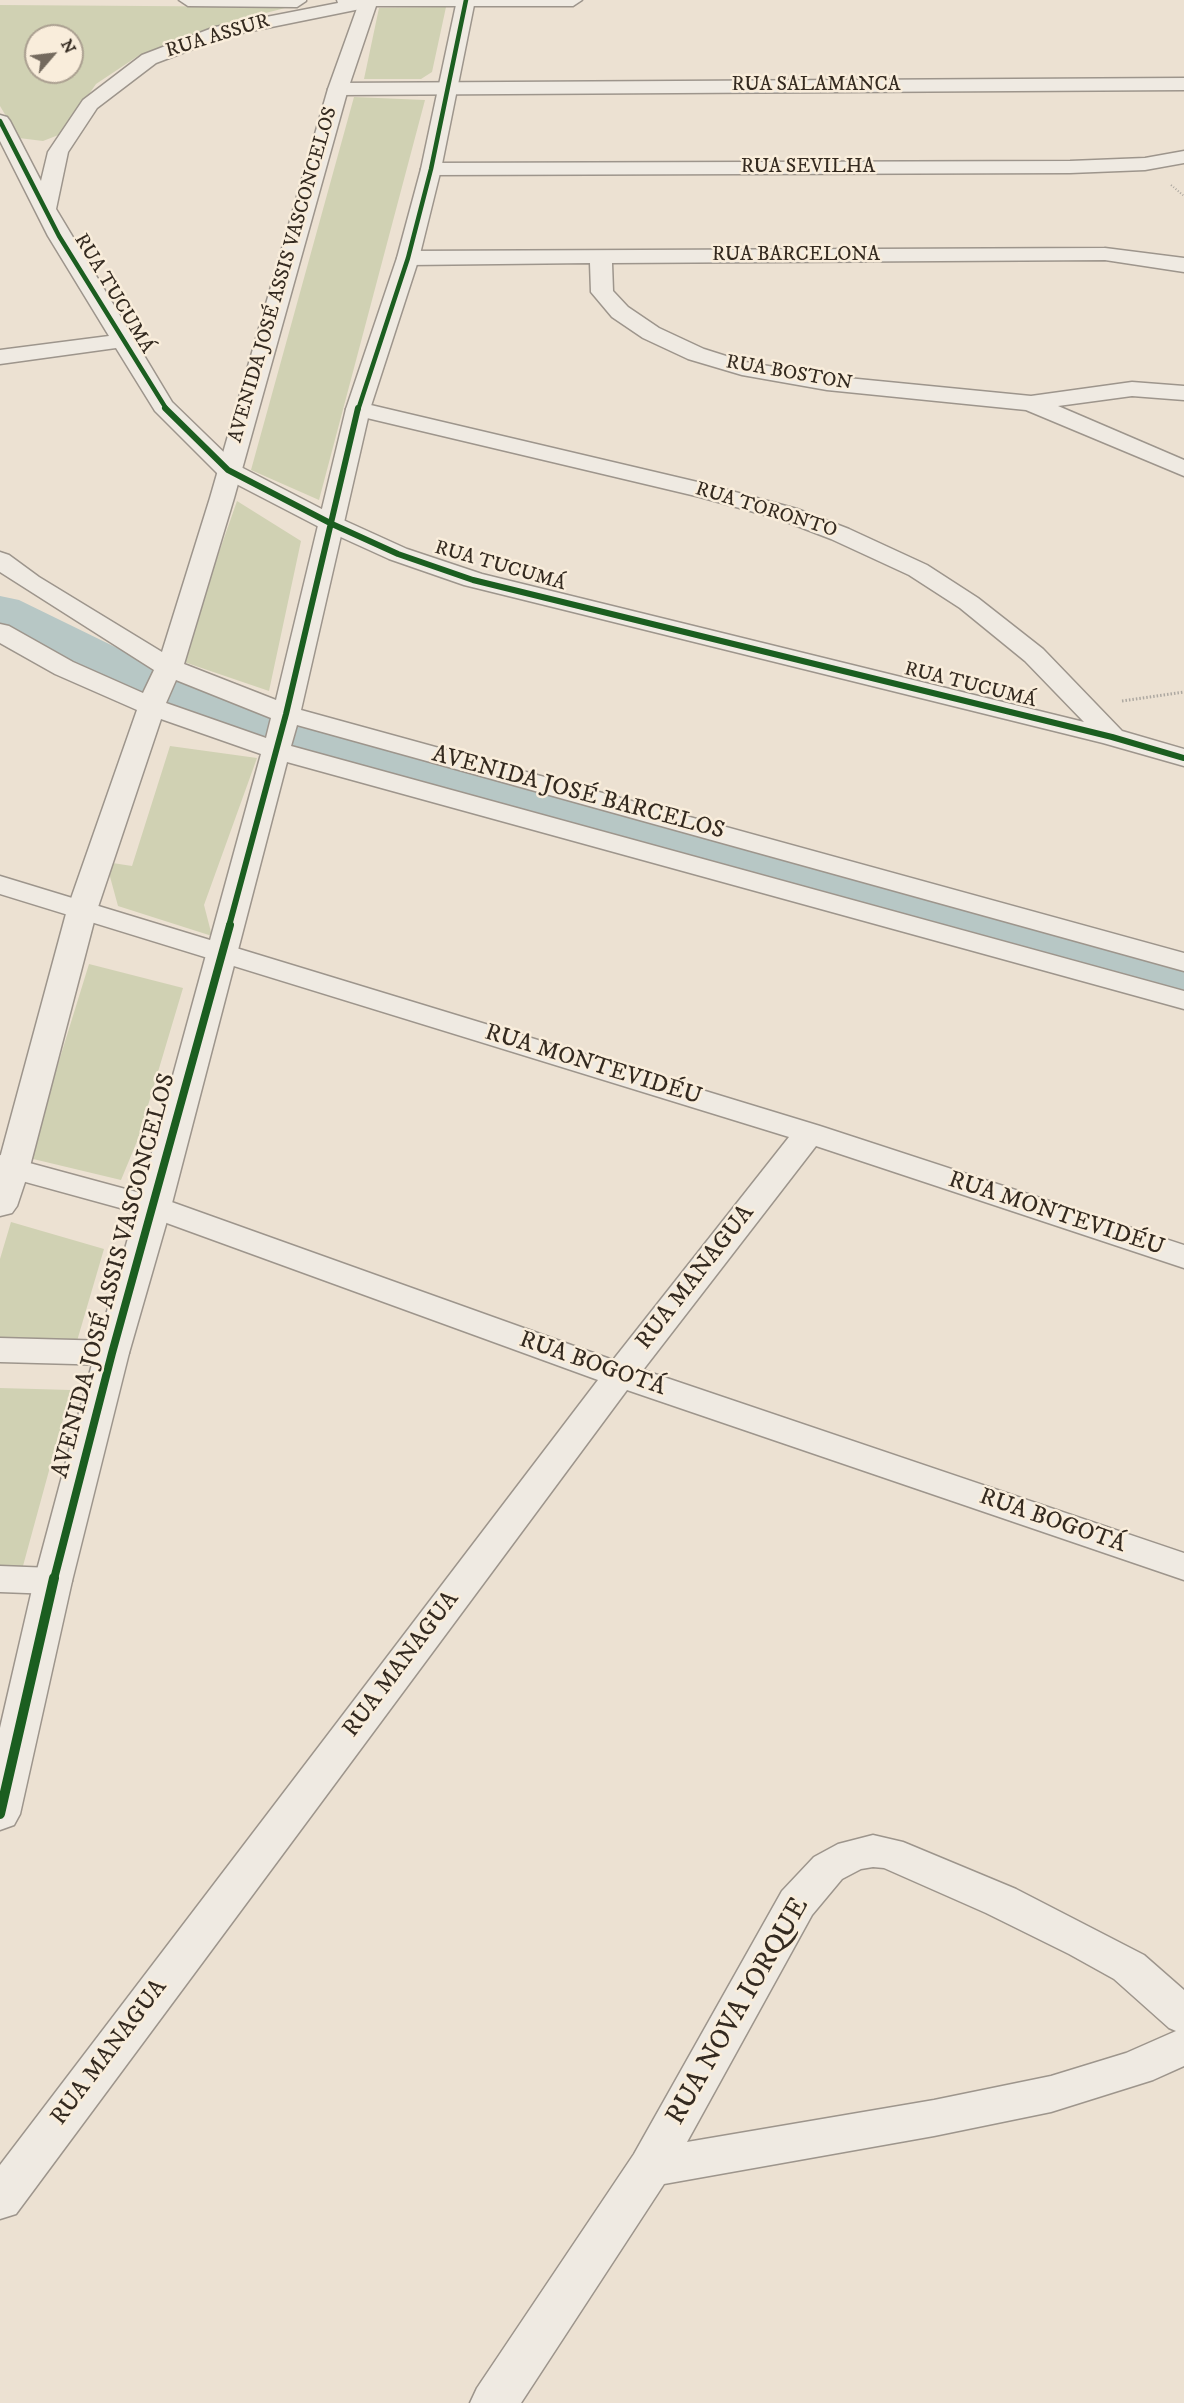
<!DOCTYPE html>
<meta charset="utf-8">
<style>
body{margin:0}
#map{position:relative;width:1184px;height:2403px;overflow:hidden;background:#ece1d2;font-family:"IM FELL DW Pica",serif}
canvas{display:block}
.north{position:absolute;left:24px;top:24px;width:60px;height:60px;box-sizing:border-box;background:#f9eddb;border:2px solid #aa9f90;border-radius:50%;rotate:62deg;font-size:16px;font-weight:700;line-height:24px;text-align:center;color:#342a20}
.north::after{content:'';display:block;margin:auto;width:21px;height:27px;background:#746a5e;clip-path:polygon(50% 0,100% 100%,50% 72%,0 100%)}
</style>
<div id="map">
<canvas width="1184" height="2403"></canvas>
<div class="north">N</div>
</div>
<script>
const c = document.querySelector('canvas').getContext('2d');
c.lineJoin = 'round';
function fillPath(path, color) {
  c.fillStyle = color;
  c.fill(path, 'evenodd');
}
function shape(rows) {
  const path = new Path2D();
  for (const r of rows) {
    path.moveTo(r[0], r[1]);
    for (let i = 2; i < r.length; i += 2) path.lineTo(r[i], r[i + 1]);
  }
  return path;
}
function strokePath(path, color, width, dash) {
  c.strokeStyle = color;
  c.lineWidth = width;
  c.lineCap = dash ? 'butt' : 'round';
  c.setLineDash(dash || []);
  c.stroke(path);
}
function write(font, color, halo, rows, align = 'center') {
  c.font = font + ' "IM FELL DW Pica",serif';
  c.lineWidth = 5;
  c.setLineDash([]);
  c.textBaseline = 'middle';
  c.strokeStyle = halo;
  c.fillStyle = color;
  for (const [text, x, y, turn = 0] of rows) {
    c.save();
    c.translate(x, y);
    c.rotate((+turn || 0) * Math.PI / 180);
    c.textAlign = isNaN(turn) ? turn : align;
    if (halo) c.strokeText(text, 0, 0);
    c.fillText(text, 0, 0);
    c.restore();
  }
}
const green = shape([
 [0,5,289,7,223,24,138,56,96,84,61,134,43,141,19,138,0,106],
 [36,36,72,36,72,72,36,72],
 [446,7,432,72,421,79,364,79,379,8],
 [354,97,425,100,319,500,251,470],
 [237,501,301,541,269,691,181,661],
 [170,746,257,758,204,905,212,936,118,906,106,862,132,866],
 [89,964,183,988,138,1139,121,1180,29,1158],
 [11,1222,104,1249,77,1341,0,1340,0,1259],
 [0,1388,71,1390,23,1566,0,1569]
]);
const river = shape([
 [0,596,19,600,195,686,266,713,1184,968,1184,1007,226,737,155,710,0,633,0,596]
]);
const pathFar1 = shape([
 [1171,185,1184,196]
]);
const path = shape([
 [1122,701,1184,692]
]);
const minor = shape([
 [179,0,306,0,306,1,297,7,188,6,179,0],
 [337,0,582,0,573,6,375,6,227,36,156,63,97,108,68,152,56,209,172,402,237,465,341,519,407,549,482,574,1084,722,1025,661,960,608,909,575,831,539,779,519,700,497,350,414,346,409,350,404,358,402,706,484,797,509,849,529,927,565,978,598,1043,649,1122,731,1184,749,1184,766,1103,743,464,585,389,559,323,529,219,475,155,411,116,348,0,364,0,350,109,336,48,236,0,141,0,115,7,117,10,121,41,181,48,152,83,100,142,55,215,27,338,3,337,0],
 [1184,78,1184,90,338,95,328,89,338,83,1184,78],
 [1184,151,1184,163,1145,170,1070,173,431,175,424,173,421,169,424,165,431,163,1070,161,1145,158,1184,151],
 [1105,248,1184,258,1184,272,1105,260,612,263,613,291,628,307,659,328,704,349,745,362,827,376,1031,396,1132,382,1184,386,1184,400,1132,396,1058,406,1184,460,1184,476,1026,410,827,390,742,375,688,359,643,338,612,317,591,292,590,263,408,265,400,263,397,258,400,253,408,251,1105,248],
 [0,876,820,1126,1184,1245,1184,1268,816,1146,643,1370,1184,1553,1184,1580,627,1390,16,2214,0,2219,0,2165,598,1380,142,1214,0,1175,0,1155,166,1200,613,1360,789,1137,0,894,0,876],
 [0,1338,112,1341,124,1345,129,1353,124,1361,112,1365,0,1362,0,1338],
 [0,1566,53,1568,66,1571,72,1581,66,1591,53,1594,0,1592,0,1566],
 [873,1835,903,1842,1016,1889,1144,1955,1184,1990,1184,2066,1153,2080,1051,2112,934,2136,664,2184,521,2403,470,2403,477,2388,634,2154,782,1891,814,1857,838,1844,873,1835],
 [873,1867,884,1868,986,1913,1069,1954,1114,1979,1169,2028,1176,2031,1126,2053,1051,2076,934,2100,687,2142,812,1915,842,1879,861,1869,873,1867]
]);
const tertiary = shape([
 [360,0,378,0,348,89,234,498,184,664,276,700,346,409,397,258,421,169,457,0,475,0,441,169,419,258,370,409,301,710,1184,953,1184,971,297,725,291,746,1184,991,1184,1009,287,762,171,1207,129,1353,72,1581,20,1814,14,1825,0,1830,0,1728,34,1581,95,1353,137,1207,261,754,161,719,97,910,29,1170,17,1206,12,1213,0,1216,0,1158,67,910,137,710,55,674,0,643,0,624,9,626,73,662,143,693,154,670,0,572,0,552,9,555,39,577,162,652,210,498,328,89,360,0],
 [176,680,271,718,266,738,166,703,176,680]
]);
const cyclewayFar3 = shape([
 [0,121,59,236,167,410],
 [358,410,408,258,431,169,466,0]
]);
const cyclewayFar2 = shape([
 [165,408,228,470,332,524,398,554,473,580,1112,737,1184,758],
 [229,926,286,714,358,408]
]);
const cyclewayFar1 = shape([
 [54,1579,112,1353,230,925]
]);
const cycleway = shape([
 [0,1814,54,1578]
]);
const farStreetnames = [
 ["RUA ASSUR",218,37,-17],
 ["RUA SALAMANCA",816,86],
 ["RUA SEVILHA",808,168],
 ["RUA BARCELONA",796,256],
 ["AVENIDA JOSÉ ASSIS VASCONCELOS",284,275,-74],
 ["RUA TUCUMÁ",113,294,59],
 ["RUA BOSTON",789,374,10],
 ["RUA TORONTO",766,511,17],
 ["RUA TUCUMÁ",500,567,16],
 ["RUA TUCUMÁ",970,686,14]
];
const streetNames = [
 ["AVENIDA JOSÉ BARCELOS",578,794,15],
 ["RUA MONTEVIDÉU",593,1066,17],
 ["RUA MONTEVIDÉU",1056,1215,18],
 ["AVENIDA JOSÉ ASSIS VASCONCELOS",115,1276,-75],
 ["RUA MANAGUA",696,1278,-52],
 ["RUA BOGOTÁ",592,1365,19],
 ["RUA BOGOTÁ",1052,1522,19],
 ["RUA MANAGUA",402,1665,-53],
 ["RUA MANAGUA",110,2053,-53]
];
const nearStreetnames = [
 ["RUA NOVA IORQUE",739,2012,-60]
];
fillPath(green, '#d0d1b3');
fillPath(river, '#b7c7c5');
strokePath(minor, '#9d958c', 3);
strokePath(tertiary, '#9d958c', 3);
strokePath(pathFar1, '#ada8a1', 2, [1, 2]);
strokePath(path, '#ada8a1', 3, [1.5, 2]);
fillPath(minor, '#efeae2');
fillPath(tertiary, '#efeae2');
strokePath(cyclewayFar3, '#1b5e20', 4.5);
strokePath(cyclewayFar2, '#1b5e20', 6);
strokePath(cyclewayFar1, '#1b5e20', 8);
strokePath(cycleway, '#1b5e20', 10);
write('20px', '#342a20', '#f9eddb', farStreetnames);
write('24px', '#342a20', '#f9eddb', streetNames);
write('28px', '#342a20', '#f9eddb', nearStreetnames);
</script>
